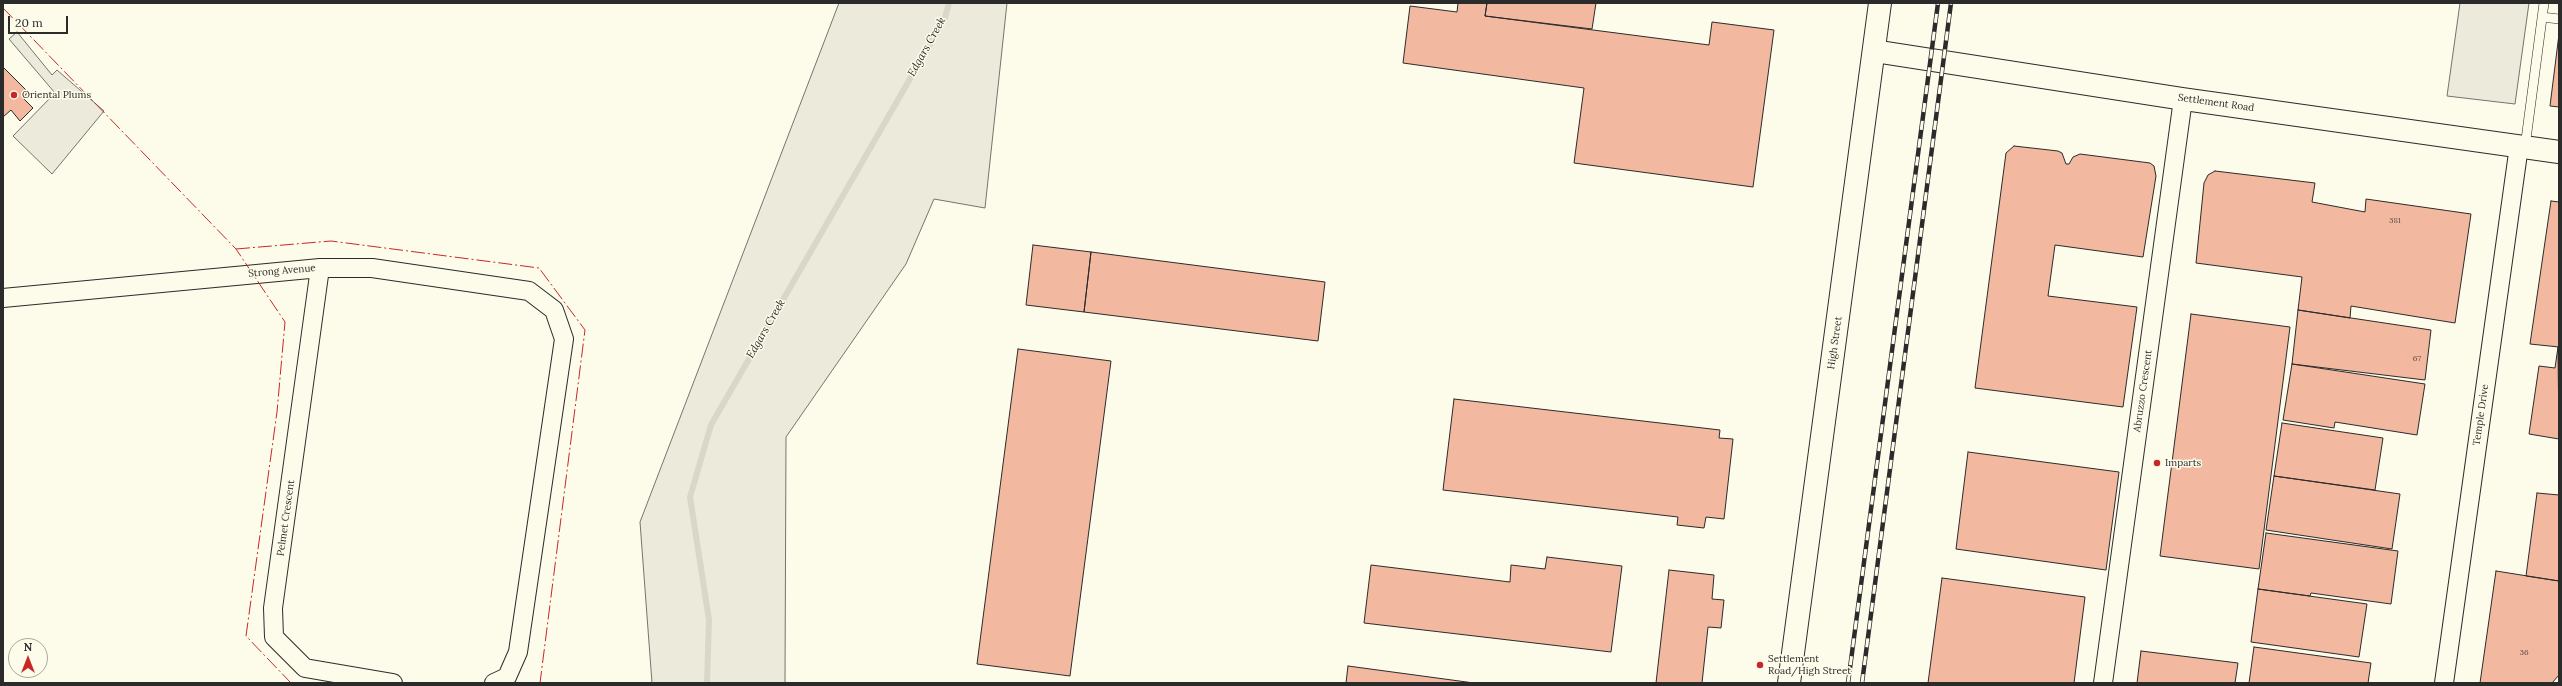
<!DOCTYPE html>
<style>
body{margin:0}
#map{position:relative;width:2562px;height:686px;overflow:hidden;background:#fdfbea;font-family:Lora,serif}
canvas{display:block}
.frame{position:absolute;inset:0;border:4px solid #2b2b2b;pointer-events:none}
.north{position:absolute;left:8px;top:638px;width:40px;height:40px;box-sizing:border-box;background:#fdfbea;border:1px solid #a9a89e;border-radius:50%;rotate:0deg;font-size:11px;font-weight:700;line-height:16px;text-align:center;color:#2b2b2b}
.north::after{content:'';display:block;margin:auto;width:14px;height:18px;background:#c62828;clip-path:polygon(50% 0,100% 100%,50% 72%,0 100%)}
.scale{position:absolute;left:8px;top:16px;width:60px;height:18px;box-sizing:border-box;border:2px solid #2b2b2b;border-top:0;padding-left:5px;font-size:12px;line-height:14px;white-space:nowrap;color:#2b2b2b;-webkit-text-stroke:3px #fdfbea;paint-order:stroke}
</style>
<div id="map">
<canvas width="2562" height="686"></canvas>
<div class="frame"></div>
<div class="north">N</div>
<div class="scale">20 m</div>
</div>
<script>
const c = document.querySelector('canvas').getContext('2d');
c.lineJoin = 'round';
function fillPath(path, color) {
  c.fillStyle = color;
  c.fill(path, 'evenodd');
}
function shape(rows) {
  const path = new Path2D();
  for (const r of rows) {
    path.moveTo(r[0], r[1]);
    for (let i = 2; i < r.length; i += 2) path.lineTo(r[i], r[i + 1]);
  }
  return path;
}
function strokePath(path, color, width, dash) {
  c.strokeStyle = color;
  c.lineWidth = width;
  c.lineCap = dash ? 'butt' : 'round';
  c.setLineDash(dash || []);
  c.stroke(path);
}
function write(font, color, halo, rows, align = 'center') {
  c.font = font + ' Lora,serif';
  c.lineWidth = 3;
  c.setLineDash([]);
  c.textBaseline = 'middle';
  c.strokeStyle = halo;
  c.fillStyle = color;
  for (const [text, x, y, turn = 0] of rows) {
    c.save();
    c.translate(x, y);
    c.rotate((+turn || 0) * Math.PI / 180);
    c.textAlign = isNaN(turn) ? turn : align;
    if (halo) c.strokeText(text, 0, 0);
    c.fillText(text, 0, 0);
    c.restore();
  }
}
const green = shape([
 [839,3,1007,3,985,208,934,199,906,264,786,437,785,683,652,683,640,522,839,3]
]);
const parking = shape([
 [2460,3,2529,3,2515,104,2447,96,2460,3],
 [17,32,52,75,57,70,104,111,52,174,13,136,55,93,9,39,17,32]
]);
const stream = shape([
 [707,683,709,620,690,497,711,425,945,18,949,3]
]);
const building = shape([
 [1458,3,1487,3,1485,16,1709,45,1712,22,1774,30,1753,187,1574,163,1584,88,1403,63,1410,6,1457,12,1458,3],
 [1487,3,1596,3,1592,29,1485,16,1487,3],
 [2559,34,2559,107,2550,106,2559,34],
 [3,67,28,92,23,98,33,108,20,121,11,110,3,117,3,67],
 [2014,146,2058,151,2062,153,2066,164,2069,164,2073,157,2080,154,2150,163,2154,166,2156,176,2143,257,2055,245,2048,296,2137,307,2123,407,1975,388,2006,153,2014,146],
 [2215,171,2315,183,2312,202,2365,212,2366,199,2471,214,2455,323,2351,306,2350,318,2298,310,2302,277,2196,263,2204,183,2208,175,2215,171],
 [2551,201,2559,202,2559,347,2530,344,2551,201],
 [1033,245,1091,252,1084,312,1026,305,1033,245],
 [1091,252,1325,282,1318,341,1084,312,1091,252],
 [2298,310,2431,330,2425,380,2292,364,2298,310],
 [2191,314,2290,327,2259,569,2160,556,2191,314],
 [2558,347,2559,439,2529,434,2539,366,2555,368,2558,347],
 [1018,349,1111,361,1070,676,977,664,1018,349],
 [2292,364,2425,384,2417,435,2335,422,2334,428,2283,420,2292,364],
 [1454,399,1720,430,1719,438,1733,439,1724,519,1706,517,1704,528,1677,525,1678,517,1443,490,1454,399],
 [2282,423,2383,438,2375,490,2274,476,2282,423],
 [1968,452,2119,472,2106,570,1956,549,1968,452],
 [2274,476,2400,494,2392,549,2266,530,2274,476],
 [2537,493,2559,495,2559,581,2526,576,2537,493],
 [2266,533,2398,551,2391,604,2311,593,2310,596,2258,589,2266,533],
 [1547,557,1622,566,1611,652,1364,623,1371,565,1510,582,1511,565,1545,569,1547,557],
 [1669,570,1714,575,1712,599,1724,600,1721,628,1708,627,1702,683,1656,683,1669,570],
 [2496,571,2559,581,2559,675,2552,683,2480,683,2496,571],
 [1942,578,2085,597,2074,683,1928,683,1942,578],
 [2258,589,2367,604,2359,657,2251,642,2258,589],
 [2254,647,2371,663,2368,683,2249,683,2254,647],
 [2141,651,2238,663,2235,683,2137,683,2141,651],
 [1348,666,1474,683,1346,683,1348,666]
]);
const lane = shape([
 [2542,17,2559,19],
 [2525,147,2544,3]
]);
const street = shape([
 [320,268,273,608,274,637,305,668,393,683],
 [3,298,320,268,372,268,529,291,554,310,564,339,518,652,507,677,494,683],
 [2103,683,2183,99],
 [2444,683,2519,146]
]);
const secondary = shape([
 [1874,51,2183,99,2559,152]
]);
const primary = shape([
 [1789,683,1880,3]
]);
const rail = shape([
 [1848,683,1938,3],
 [1862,683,1951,3]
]);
const power = shape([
 [3,8,236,249,285,322,277,412,246,636,291,683],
 [236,249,331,241,539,268,585,330,540,683]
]);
const markers = [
 [14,95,4,"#c62828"],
 [2157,463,4,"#c62828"],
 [1760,665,4,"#c62828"]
];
const numberNames = [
 ["381",2395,221],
 ["67",2417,359],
 ["36",2524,653]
];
const poiNames = [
 ["Oriental Plums",22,95],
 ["Imparts",2165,463],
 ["Settlement",1768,659],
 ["Road/High Street",1768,671]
];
const streetNames = [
 ["Settlement Road",2216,103,8],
 ["Strong Avenue",282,271,-5],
 ["High Street",1835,343,-82],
 ["Abruzzo Crescent",2143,391,-82],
 ["Temple Drive",2481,415,-82],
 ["Pelmet Crescent",286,518,-82]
];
const waterNames = [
 ["Edgars Creek",927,47,-61],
 ["Edgars Creek",766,329,-60]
];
fillPath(green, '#ecebdb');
strokePath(green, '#74746e', 1);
fillPath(parking, '#eceadb');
strokePath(parking, '#74746e', 1);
strokePath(stream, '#d8d7c9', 6);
fillPath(building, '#f2b8a0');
strokePath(building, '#2b2b2b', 1);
strokePath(lane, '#2b2b2b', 10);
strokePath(street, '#2b2b2b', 20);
strokePath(secondary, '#2b2b2b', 24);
strokePath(primary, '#2b2b2b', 24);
strokePath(lane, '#fdfbea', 9);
strokePath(street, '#fdfbea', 18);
strokePath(secondary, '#fdfbea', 22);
strokePath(primary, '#fdfbea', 22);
strokePath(rail, '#2b2b2b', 4.5);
strokePath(rail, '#fdfbea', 3, [9]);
strokePath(power, '#c62828', 1, [14, 3, 2, 3]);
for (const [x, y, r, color] of markers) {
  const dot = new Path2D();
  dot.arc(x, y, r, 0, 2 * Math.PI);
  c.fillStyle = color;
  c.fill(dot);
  strokePath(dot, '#fdfbea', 1.5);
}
write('8px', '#5d4e48', null, numberNames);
write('10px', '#2b2b2b', '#fdfbea', poiNames, 'left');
write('10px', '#2b2b2b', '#fdfbea', streetNames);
write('italic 11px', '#2b2b2b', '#fdfbea', waterNames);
</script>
